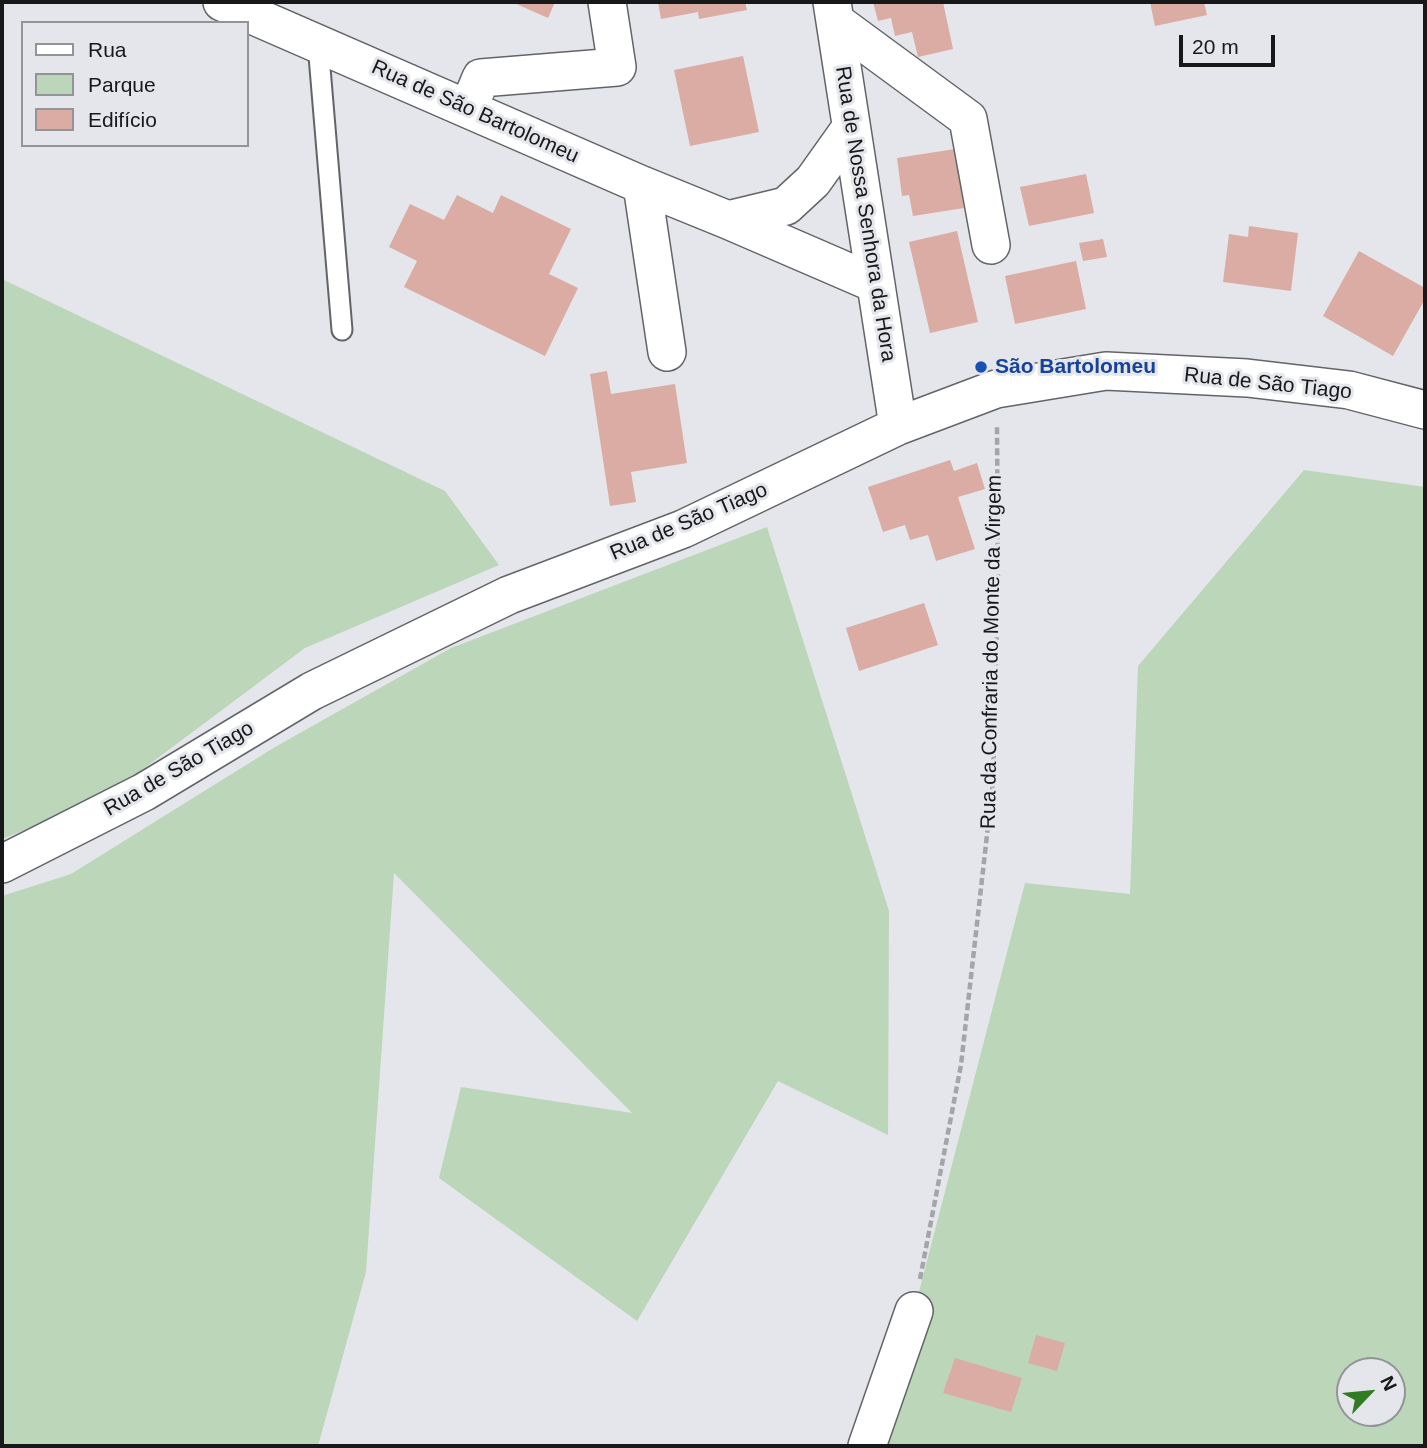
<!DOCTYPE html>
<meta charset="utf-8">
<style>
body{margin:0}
#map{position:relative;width:1427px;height:1448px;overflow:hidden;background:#e4e6eb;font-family:Arial,sans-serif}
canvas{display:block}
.frame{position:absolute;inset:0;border:4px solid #17181a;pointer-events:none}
.legend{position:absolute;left:21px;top:21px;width:228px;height:126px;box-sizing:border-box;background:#e4e6eb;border:2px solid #929497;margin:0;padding:9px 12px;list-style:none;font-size:21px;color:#17181a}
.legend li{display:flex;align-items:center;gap:14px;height:35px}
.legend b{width:35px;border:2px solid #929497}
.north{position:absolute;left:1336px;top:1357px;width:70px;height:70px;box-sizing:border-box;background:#e4e6eb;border:2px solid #929497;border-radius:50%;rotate:64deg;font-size:19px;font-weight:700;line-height:28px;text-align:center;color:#17181a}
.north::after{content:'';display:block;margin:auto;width:24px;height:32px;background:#317c23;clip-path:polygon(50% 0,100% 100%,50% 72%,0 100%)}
.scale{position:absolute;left:1179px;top:35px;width:96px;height:32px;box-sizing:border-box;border:4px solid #17181a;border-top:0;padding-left:9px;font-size:21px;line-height:24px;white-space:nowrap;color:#17181a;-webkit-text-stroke:5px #e4e6eb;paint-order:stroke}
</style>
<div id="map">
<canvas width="1427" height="1448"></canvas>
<div class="frame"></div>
<ul class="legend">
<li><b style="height:9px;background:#fff"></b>Rua</li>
<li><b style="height:19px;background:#bbd6b9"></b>Parque</li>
<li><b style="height:19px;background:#daaca3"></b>Edifício</li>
</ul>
<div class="north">N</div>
<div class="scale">20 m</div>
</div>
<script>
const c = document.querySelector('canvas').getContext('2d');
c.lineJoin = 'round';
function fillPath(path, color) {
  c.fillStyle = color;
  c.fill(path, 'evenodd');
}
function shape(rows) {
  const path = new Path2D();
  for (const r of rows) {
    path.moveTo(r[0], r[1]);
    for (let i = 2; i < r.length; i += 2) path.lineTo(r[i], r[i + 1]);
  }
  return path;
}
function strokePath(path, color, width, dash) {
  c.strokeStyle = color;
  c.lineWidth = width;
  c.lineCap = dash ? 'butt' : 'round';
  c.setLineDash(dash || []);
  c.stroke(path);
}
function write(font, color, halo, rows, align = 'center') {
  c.font = font + ' Arial,sans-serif';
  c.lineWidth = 6;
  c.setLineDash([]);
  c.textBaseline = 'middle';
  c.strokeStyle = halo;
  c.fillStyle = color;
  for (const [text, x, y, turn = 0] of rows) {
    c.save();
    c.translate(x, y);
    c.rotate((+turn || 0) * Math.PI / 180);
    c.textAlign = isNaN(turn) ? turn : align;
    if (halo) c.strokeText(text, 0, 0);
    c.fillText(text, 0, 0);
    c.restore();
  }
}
const green = shape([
 [2,279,445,491,499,565,305,648,103,799,2,839],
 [1304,470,1425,487,1425,1446,879,1446,1025,883,1130,894,1138,666],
 [1350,1371,1392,1371,1392,1413,1350,1413],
 [767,527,889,911,888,1135,778,1081,637,1321,439,1178,461,1087,632,1113,394,873,366,1272,318,1446,2,1446,2,896,71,874,275,747,451,648]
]);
const building = shape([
 [512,2,555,2,548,18],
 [658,2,745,2,747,10,699,19,698,12,661,19],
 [873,2,943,2,953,49,918,57,912,32,895,36,891,18,878,21],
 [1150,2,1204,2,1207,15,1155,26],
 [743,56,759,132,690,146,674,70],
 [955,149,964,208,913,216,909,195,902,196,897,158],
 [1086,174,1094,213,1029,226,1020,187],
 [457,195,493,213,501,195,571,229,549,274,578,288,545,356,404,287,417,261,389,247,410,204,444,220],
 [1249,226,1298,233,1291,291,1223,282,1229,234,1248,237],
 [957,231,978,322,930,333,909,242],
 [1103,239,1107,257,1083,261,1079,243],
 [1359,251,1425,288,1425,299,1393,356,1323,316],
 [1076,261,1086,309,1015,324,1005,276],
 [607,371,611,394,675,384,687,463,631,472,636,502,610,506,590,374],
 [950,460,954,471,977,463,985,489,958,497,975,549,936,561,928,535,910,540,905,525,883,532,868,487],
 [924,603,938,645,859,671,846,628],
 [1036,1335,1065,1343,1057,1371,1028,1363],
 [955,1358,1022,1378,1011,1412,943,1393]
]);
const path = shape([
 [920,1279,961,1065,993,782,998,582,997,426]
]);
const service = shape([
 [318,44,342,330]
]);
const minor = shape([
 [222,2,642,185,728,220,876,284],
 [832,2,898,426],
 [836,22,968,119,991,245],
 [468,109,481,78,617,67,607,2],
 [642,185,667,352],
 [728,220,786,206,813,181,850,129],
 [2,864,144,792,312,691,509,595,683,529,898,426,996,389,1106,371,1247,378,1349,390,1425,410],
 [867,1446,914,1311]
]);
const markers = [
 [981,367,7,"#1a4fb4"]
];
const streetNames = [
 ["Rua de São Bartolomeu",475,112,24],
 ["Rua de Nossa Senhora da Hora",865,214,81],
 ["Rua de São Tiago",1268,384,6],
 ["Rua de São Tiago",689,522,-23],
 ["Rua da Confraria do Monte da Virgem",992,652,-89],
 ["Rua de São Tiago",179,769,-30]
];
const transitNames = [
 ["São Bartolomeu",995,367]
];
fillPath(green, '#bbd6b9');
fillPath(building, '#daaca3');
strokePath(service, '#626468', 23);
strokePath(minor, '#626468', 40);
strokePath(path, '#a3a5a9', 4.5, [7, 3.5]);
strokePath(service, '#fff', 19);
strokePath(minor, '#fff', 37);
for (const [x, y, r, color] of markers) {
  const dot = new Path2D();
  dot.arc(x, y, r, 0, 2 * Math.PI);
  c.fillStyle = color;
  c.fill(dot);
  strokePath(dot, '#e4e6eb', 2.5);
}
write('21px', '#17181a', '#e4e6eb', streetNames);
write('bold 21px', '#164399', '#e4e6eb', transitNames, 'left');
</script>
